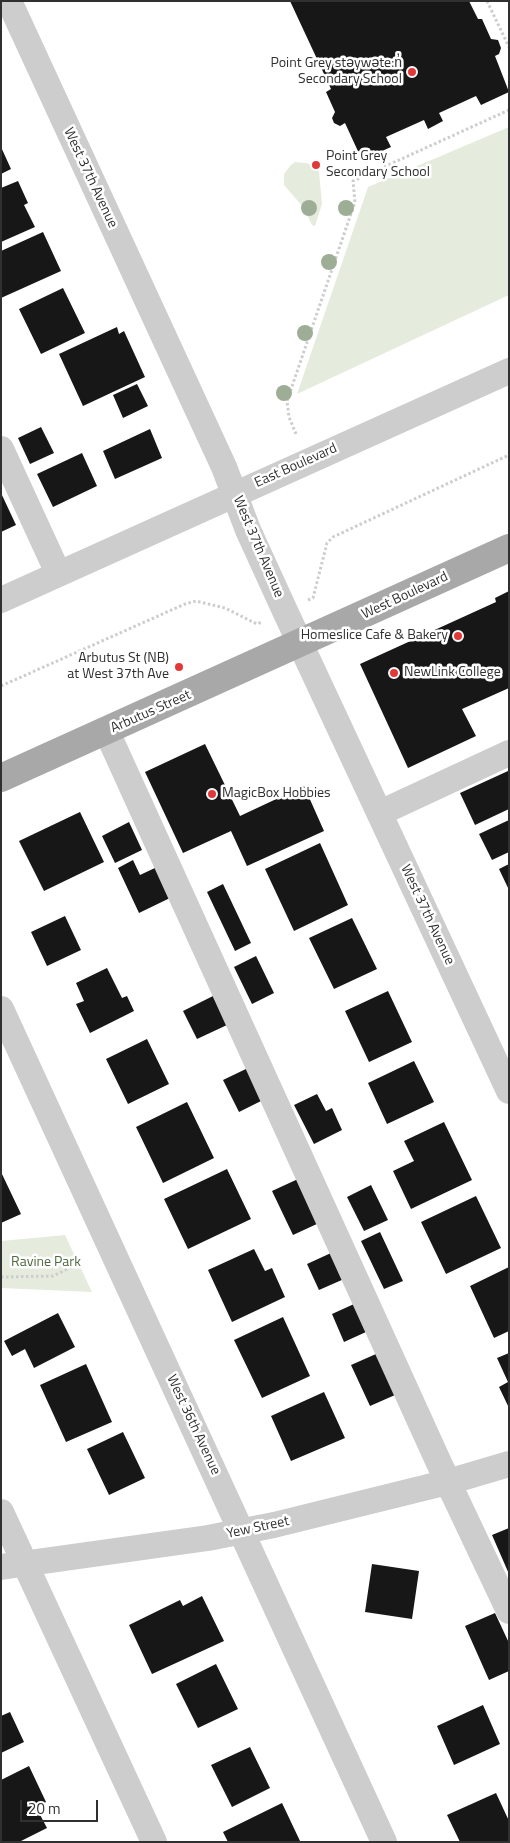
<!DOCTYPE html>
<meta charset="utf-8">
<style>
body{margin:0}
#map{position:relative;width:510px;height:1843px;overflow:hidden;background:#fff;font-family:"Titillium Web",sans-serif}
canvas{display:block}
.frame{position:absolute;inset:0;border:2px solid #303030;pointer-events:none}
.scale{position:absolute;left:20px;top:1800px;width:78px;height:22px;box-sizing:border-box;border:2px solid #303030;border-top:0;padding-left:6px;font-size:15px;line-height:18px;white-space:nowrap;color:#303030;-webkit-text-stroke:4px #fff;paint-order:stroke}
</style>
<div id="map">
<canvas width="510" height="1843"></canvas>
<div class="frame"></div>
<div class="scale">20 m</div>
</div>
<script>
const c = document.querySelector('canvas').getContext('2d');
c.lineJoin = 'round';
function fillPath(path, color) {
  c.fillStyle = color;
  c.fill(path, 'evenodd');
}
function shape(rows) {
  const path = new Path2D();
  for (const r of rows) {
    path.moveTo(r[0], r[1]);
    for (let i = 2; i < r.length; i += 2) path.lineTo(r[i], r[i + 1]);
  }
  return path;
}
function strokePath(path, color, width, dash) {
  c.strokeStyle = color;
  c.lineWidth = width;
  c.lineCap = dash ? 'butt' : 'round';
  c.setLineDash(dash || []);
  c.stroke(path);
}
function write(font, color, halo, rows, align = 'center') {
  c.font = font + ' "Titillium Web",sans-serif';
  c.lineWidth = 5;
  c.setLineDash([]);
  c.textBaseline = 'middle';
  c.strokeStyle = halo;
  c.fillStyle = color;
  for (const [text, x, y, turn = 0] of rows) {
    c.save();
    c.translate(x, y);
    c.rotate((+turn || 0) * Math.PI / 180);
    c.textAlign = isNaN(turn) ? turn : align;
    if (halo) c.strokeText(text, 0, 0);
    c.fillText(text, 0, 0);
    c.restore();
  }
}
const green = shape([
 [509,127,509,295,297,394,368,187],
 [295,162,307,163,315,167,319,172,322,204,315,226,312,225,303,207,284,185,284,174,290,166],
 [65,1235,92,1292,1,1288,1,1241]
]);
const building = shape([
 [290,1,469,1,478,19,482,19,491,39,498,40,501,48,499,54,495,56,509,92,481,105,476,96,439,113,443,121,428,129,424,120,386,137,391,147,362,160,345,123,340,126,334,123,332,118,335,112,326,92,331,89],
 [1,147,11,169,1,174],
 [18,181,28,203,24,205,35,227,1,242,1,188],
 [43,232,61,271,1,298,1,251],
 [63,288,85,333,41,354,19,309],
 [117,327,119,334,124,331,145,377,83,406,59,354],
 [137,384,148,406,123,418,113,395],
 [41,427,54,453,30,464,18,438],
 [150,429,162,458,115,479,103,451],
 [82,453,97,486,53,507,37,474],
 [1,493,16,525,1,532],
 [509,591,509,688,462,709,476,736,408,768,360,664,496,602,495,598],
 [205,744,240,816,304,786,324,831,247,866,231,831,183,853,145,772],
 [508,771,509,809,475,825,460,793],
 [80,812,104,862,44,891,19,841],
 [509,820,509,852,492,860,479,834],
 [129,822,142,850,115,863,102,836],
 [320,843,348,905,294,931,265,869],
 [133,860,140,875,157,867,172,897,139,913,118,868],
 [509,864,509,890,499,869],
 [223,884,251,943,235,951,207,892],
 [65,916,81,950,47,966,31,932],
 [352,918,377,969,334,989,309,938],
 [256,956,274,993,252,1004,234,967],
 [107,968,122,998,127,996,134,1011,90,1033,76,1004,84,1001,76,983],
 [388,991,412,1042,369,1062,345,1011],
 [213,996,227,1025,197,1039,183,1011],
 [147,1039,169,1084,128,1104,106,1059],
 [414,1061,434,1102,387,1124,368,1083],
 [248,1068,263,1100,239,1112,223,1080],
 [317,1094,326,1111,332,1108,342,1130,314,1144,294,1105],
 [187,1102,214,1158,163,1183,136,1127],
 [444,1122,472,1180,411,1209,393,1171,414,1161,404,1141],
 [227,1169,251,1219,188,1249,164,1199],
 [1,1172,21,1214,1,1223],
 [298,1179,319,1223,293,1235,272,1191],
 [371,1185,388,1220,364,1231,347,1197],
 [476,1196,501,1248,446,1274,421,1222],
 [380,1232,403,1281,384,1289,361,1241],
 [254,1249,265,1271,272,1268,285,1297,232,1322,208,1270],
 [331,1253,344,1279,319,1290,307,1264],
 [509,1267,509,1331,494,1338,470,1286],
 [354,1304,366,1332,344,1342,332,1314],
 [58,1313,75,1347,34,1368,25,1349,12,1356,4,1341],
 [283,1317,310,1376,262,1398,234,1340],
 [509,1353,509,1408,499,1387,508,1382,497,1358],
 [376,1354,395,1395,370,1406,351,1365],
 [86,1364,112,1422,66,1442,40,1385],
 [324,1392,345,1438,291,1461,271,1416],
 [123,1432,145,1478,109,1495,87,1449],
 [509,1528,509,1574,492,1535],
 [372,1564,419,1571,412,1619,365,1612],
 [202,1596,224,1641,152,1674,129,1625,180,1600,183,1606],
 [495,1613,509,1643,509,1671,489,1680,465,1626],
 [216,1664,238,1709,198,1728,176,1684],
 [483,1705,500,1744,454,1765,437,1726],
 [10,1712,24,1742,1,1753,1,1716],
 [250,1747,270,1788,232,1807,211,1765],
 [29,1766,46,1802,36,1807,47,1828,19,1842,1,1842,1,1780],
 [496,1793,509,1821,509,1842,460,1842,447,1815],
 [282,1803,300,1841,228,1842,223,1832]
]);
const path = shape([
 [487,1,509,47],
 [296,434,289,417,287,401,355,202,353,181,509,110],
 [308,600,313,598,327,543,333,537,509,455],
 [1,686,185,604,196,601,225,608,257,624,262,622],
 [1,1277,53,1276,82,1262]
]);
const minor = shape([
 [9,1,224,467,248,530,285,611,509,1091],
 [1,449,58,573],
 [1,600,509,371],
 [107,732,439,1463,509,1611],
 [380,813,509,753],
 [1,1009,384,1842],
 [1,1512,154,1842],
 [1,1567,208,1538,274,1525,448,1482,509,1464]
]);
const major = shape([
 [1,778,509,548]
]);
const trees = [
 [309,208],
 [346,208],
 [329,262],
 [305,333],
 [284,393]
];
const markers = [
 [412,72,5,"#e03938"],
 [316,165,5,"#e03938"],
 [458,636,5,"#e03938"],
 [179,667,5,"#e03938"],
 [394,673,5,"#e03938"],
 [212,794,5,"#e03938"]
];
const poiNames = [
 ["Point Grey stəywəte:n̓",402,64],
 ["Secondary School",402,80],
 ["Point Grey",326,157,"left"],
 ["Secondary School",326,173,"left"],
 ["Homeslice Cafe & Bakery",448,636],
 ["Arbutus St (NB)",169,659],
 ["at West 37th Ave",169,675],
 ["NewLink College",404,673,"left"],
 ["MagicBox Hobbies",222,794,"left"]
];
const streetNames = [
 ["West 37th Avenue",90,178,65],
 ["East Boulevard",296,466,-24],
 ["West 37th Avenue",258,547,67],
 ["West Boulevard",405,596,-25],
 ["Arbutus Street",151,712,-24],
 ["West 37th Avenue",427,915,65],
 ["West 36th Avenue",193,1425,65],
 ["Yew Street",258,1528,-12]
];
const parkNames = [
 ["Ravine Park",46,1263]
];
fillPath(green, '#e5ecde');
fillPath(building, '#171717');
strokePath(path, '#cdcdcd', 3, [2.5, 2.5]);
strokePath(minor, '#cdcdcd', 26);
strokePath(major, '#a8a8a8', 28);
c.fillStyle = '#9ead95';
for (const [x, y] of trees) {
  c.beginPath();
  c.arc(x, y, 8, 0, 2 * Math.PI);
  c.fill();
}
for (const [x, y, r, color] of markers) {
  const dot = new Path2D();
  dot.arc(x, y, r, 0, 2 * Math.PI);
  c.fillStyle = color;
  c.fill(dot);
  strokePath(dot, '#fff', 2);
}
write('14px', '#303030', '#fff', poiNames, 'right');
write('14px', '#303030', '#fff', streetNames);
write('14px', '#4f6a3e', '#fff', parkNames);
</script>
